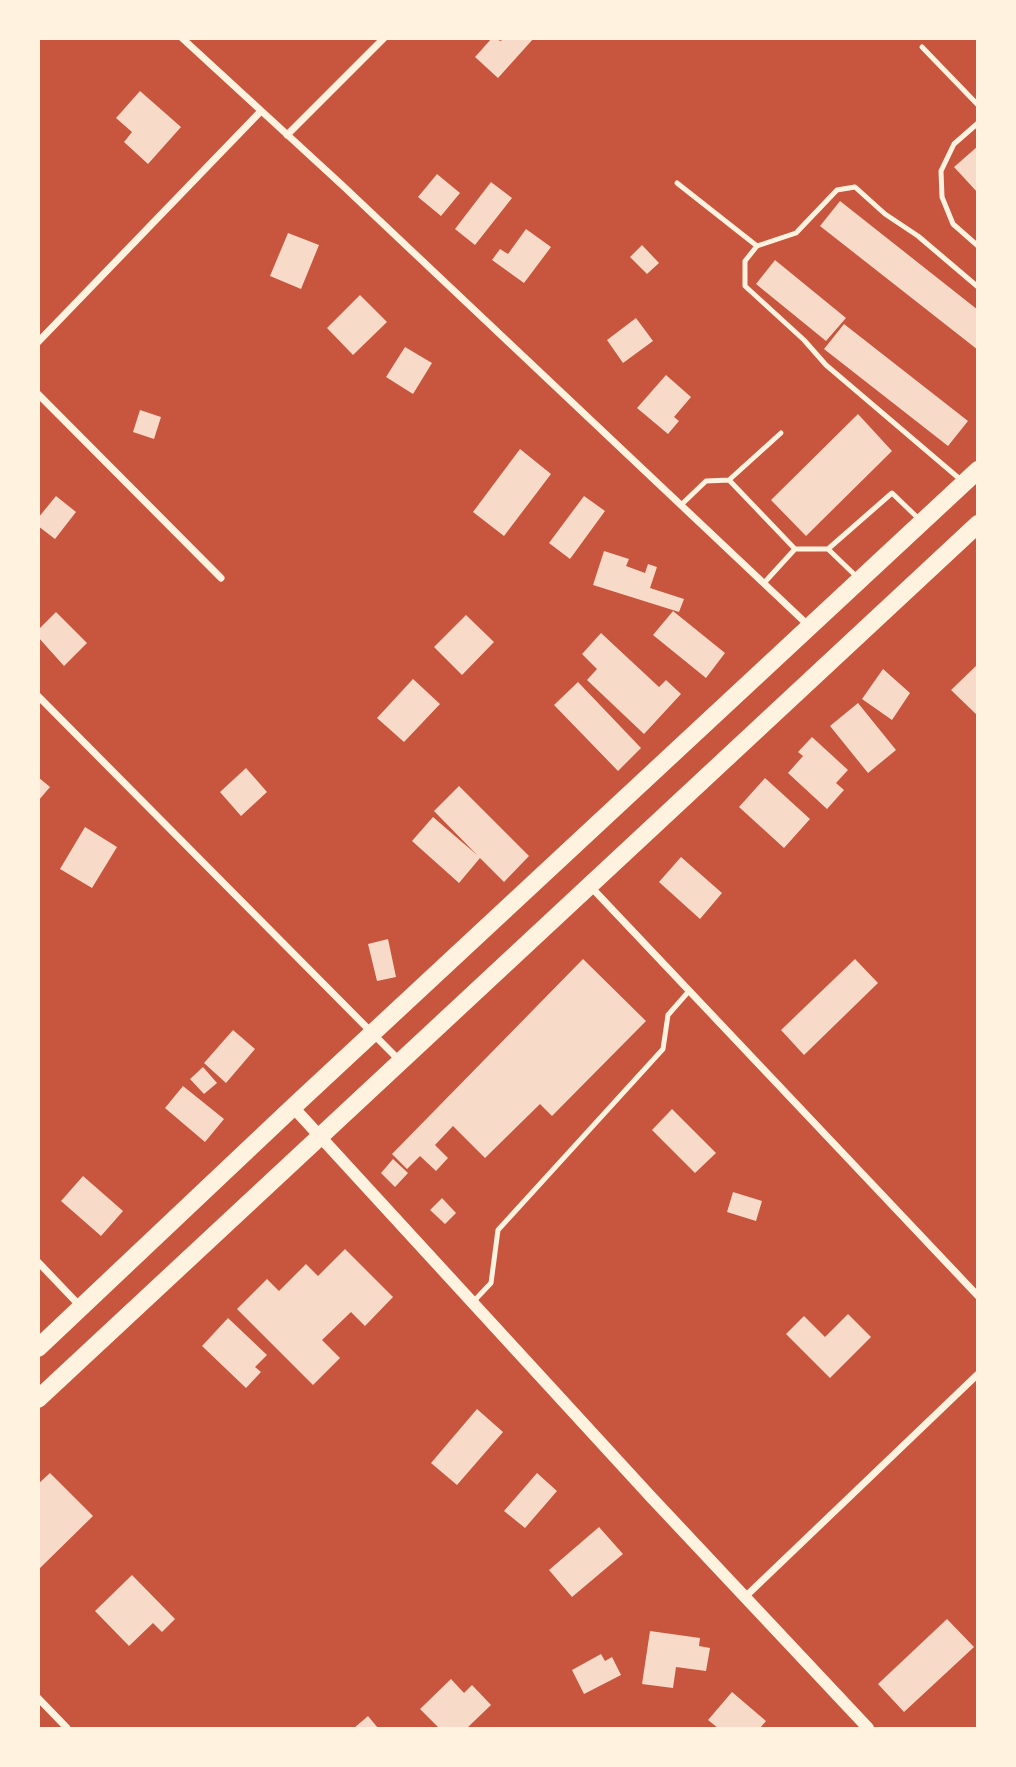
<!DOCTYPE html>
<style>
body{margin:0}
#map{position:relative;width:1016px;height:1767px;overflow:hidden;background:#c8553d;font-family:Jost,sans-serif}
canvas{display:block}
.frame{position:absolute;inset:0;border:40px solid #fff3e0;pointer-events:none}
</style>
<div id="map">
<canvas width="1016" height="1767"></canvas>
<div class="frame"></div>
</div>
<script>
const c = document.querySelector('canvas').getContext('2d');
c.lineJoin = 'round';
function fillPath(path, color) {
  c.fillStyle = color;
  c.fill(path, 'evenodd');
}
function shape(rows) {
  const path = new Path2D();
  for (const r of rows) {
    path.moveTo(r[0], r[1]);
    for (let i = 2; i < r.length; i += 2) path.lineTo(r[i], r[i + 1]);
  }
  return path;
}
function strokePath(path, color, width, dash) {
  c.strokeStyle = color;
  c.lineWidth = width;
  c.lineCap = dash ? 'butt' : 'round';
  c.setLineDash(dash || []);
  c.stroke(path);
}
const building = shape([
 [492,38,501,41,503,38,534,38,498,78,475,57],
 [140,91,181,127,148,164,124,142,132,132,116,118],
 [978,146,978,193,954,167],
 [437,174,460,193,441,216,418,197],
 [491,182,512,198,475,245,455,229],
 [840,201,978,310,978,350,820,226],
 [526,229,551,247,524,283,492,260,500,249,508,254],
 [288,233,319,245,301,289,270,276],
 [642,245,659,263,647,274,630,257],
 [775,260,846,318,826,341,756,284],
 [360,295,387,322,353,355,327,328],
 [636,318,653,341,623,363,607,340],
 [844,324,968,421,948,446,824,349],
 [405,347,432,363,413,394,386,377],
 [666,375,691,397,674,417,679,421,668,434,637,408],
 [140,410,161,417,154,439,133,432],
 [858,414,892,451,806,536,771,500],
 [520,449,551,474,504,536,473,512],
 [56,496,76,512,55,539,38,526,38,518],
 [584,496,605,511,570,559,549,543],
 [604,551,629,559,626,566,645,573,648,564,657,567,650,588,684,599,679,612,593,585],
 [673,611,725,653,706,678,653,635],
 [56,612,87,643,64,666,38,637,38,630],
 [466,615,494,642,462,675,434,647],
 [601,633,659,687,666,680,681,694,644,734,587,680,597,669,582,654],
 [978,664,978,716,951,690],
 [883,669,910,693,892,720,862,699],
 [413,679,440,704,404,742,377,718],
 [578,682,641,748,618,771,554,705],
 [858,703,896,750,868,773,830,726],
 [812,737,848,770,836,783,844,790,827,809,788,773,803,756,798,752],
 [246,768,267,792,241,816,220,792],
 [38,777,50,787,38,801],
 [765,778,810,819,784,848,739,807],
 [459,786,529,856,504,882,480,858,459,883,412,841,433,817,477,855,434,811],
 [85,827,117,847,92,888,60,869],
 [681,857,722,893,700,919,659,882],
 [388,939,396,977,377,981,368,944],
 [583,959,646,1021,552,1116,540,1104,485,1158,453,1126,435,1145,448,1158,436,1171,420,1156,407,1169,392,1154],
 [855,959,878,983,804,1055,781,1030],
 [233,1030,255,1049,226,1083,204,1063],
 [203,1067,217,1083,204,1094,190,1079],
 [183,1086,224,1119,205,1142,165,1108],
 [672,1109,716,1153,695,1173,652,1130],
 [393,1159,408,1173,395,1187,381,1173],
 [83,1176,123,1211,101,1236,61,1201],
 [733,1192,762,1201,756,1221,727,1212],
 [442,1198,456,1213,445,1224,430,1210],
 [345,1249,393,1297,365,1326,351,1312,322,1340,340,1358,313,1385,237,1309,267,1279,279,1291,306,1264,318,1276],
 [848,1314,871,1337,830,1378,786,1334,804,1316,825,1337],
 [228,1318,267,1355,255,1367,261,1372,246,1388,202,1346],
 [477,1409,503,1432,457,1485,431,1463],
 [50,1473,93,1516,38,1570,38,1484],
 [537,1473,557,1491,525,1528,504,1511],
 [599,1527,623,1554,572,1597,549,1570],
 [132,1575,175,1619,162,1632,153,1623,129,1646,95,1611],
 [947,1619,974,1647,904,1712,878,1684],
 [650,1631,700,1638,699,1646,710,1648,706,1671,676,1667,673,1688,642,1684],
 [601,1654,605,1661,612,1657,621,1675,584,1694,572,1670],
 [451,1679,464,1693,472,1685,491,1705,467,1728,439,1728,420,1709],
 [732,1692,766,1721,760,1728,718,1728,708,1720],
 [368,1716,378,1728,354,1728]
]);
const service = shape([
 [922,47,978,105],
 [978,123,954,144,941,171,942,197,953,224,978,246],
 [677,183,757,246],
 [781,433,729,480,795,549],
 [961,480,826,365,804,340,745,286,745,261,757,246,796,233,837,190,855,187,885,214,918,236,978,287],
 [681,505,706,481,729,480],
 [858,578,828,549,892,493,920,520],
 [764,583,795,549,828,549],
 [473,1302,491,1283,498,1230,663,1049,668,1015,689,991]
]);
const minor = shape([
 [182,38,342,185,809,626],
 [287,135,384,38],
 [38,342,261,111],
 [38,394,221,578],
 [38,696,399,1060],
 [591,887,978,1296],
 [38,1262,81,1307],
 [745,1597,978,1374],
 [38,1698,67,1728]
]);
const tertiary = shape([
 [293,1107,651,1497,868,1728]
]);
const primary = shape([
 [38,1348,293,1107,978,470],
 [38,1399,978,524]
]);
fillPath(building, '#f7dbc8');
strokePath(service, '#fff3e0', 5);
strokePath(minor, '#fff3e0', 7);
strokePath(tertiary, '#fff3e0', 12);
strokePath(primary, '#fff3e0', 18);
</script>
